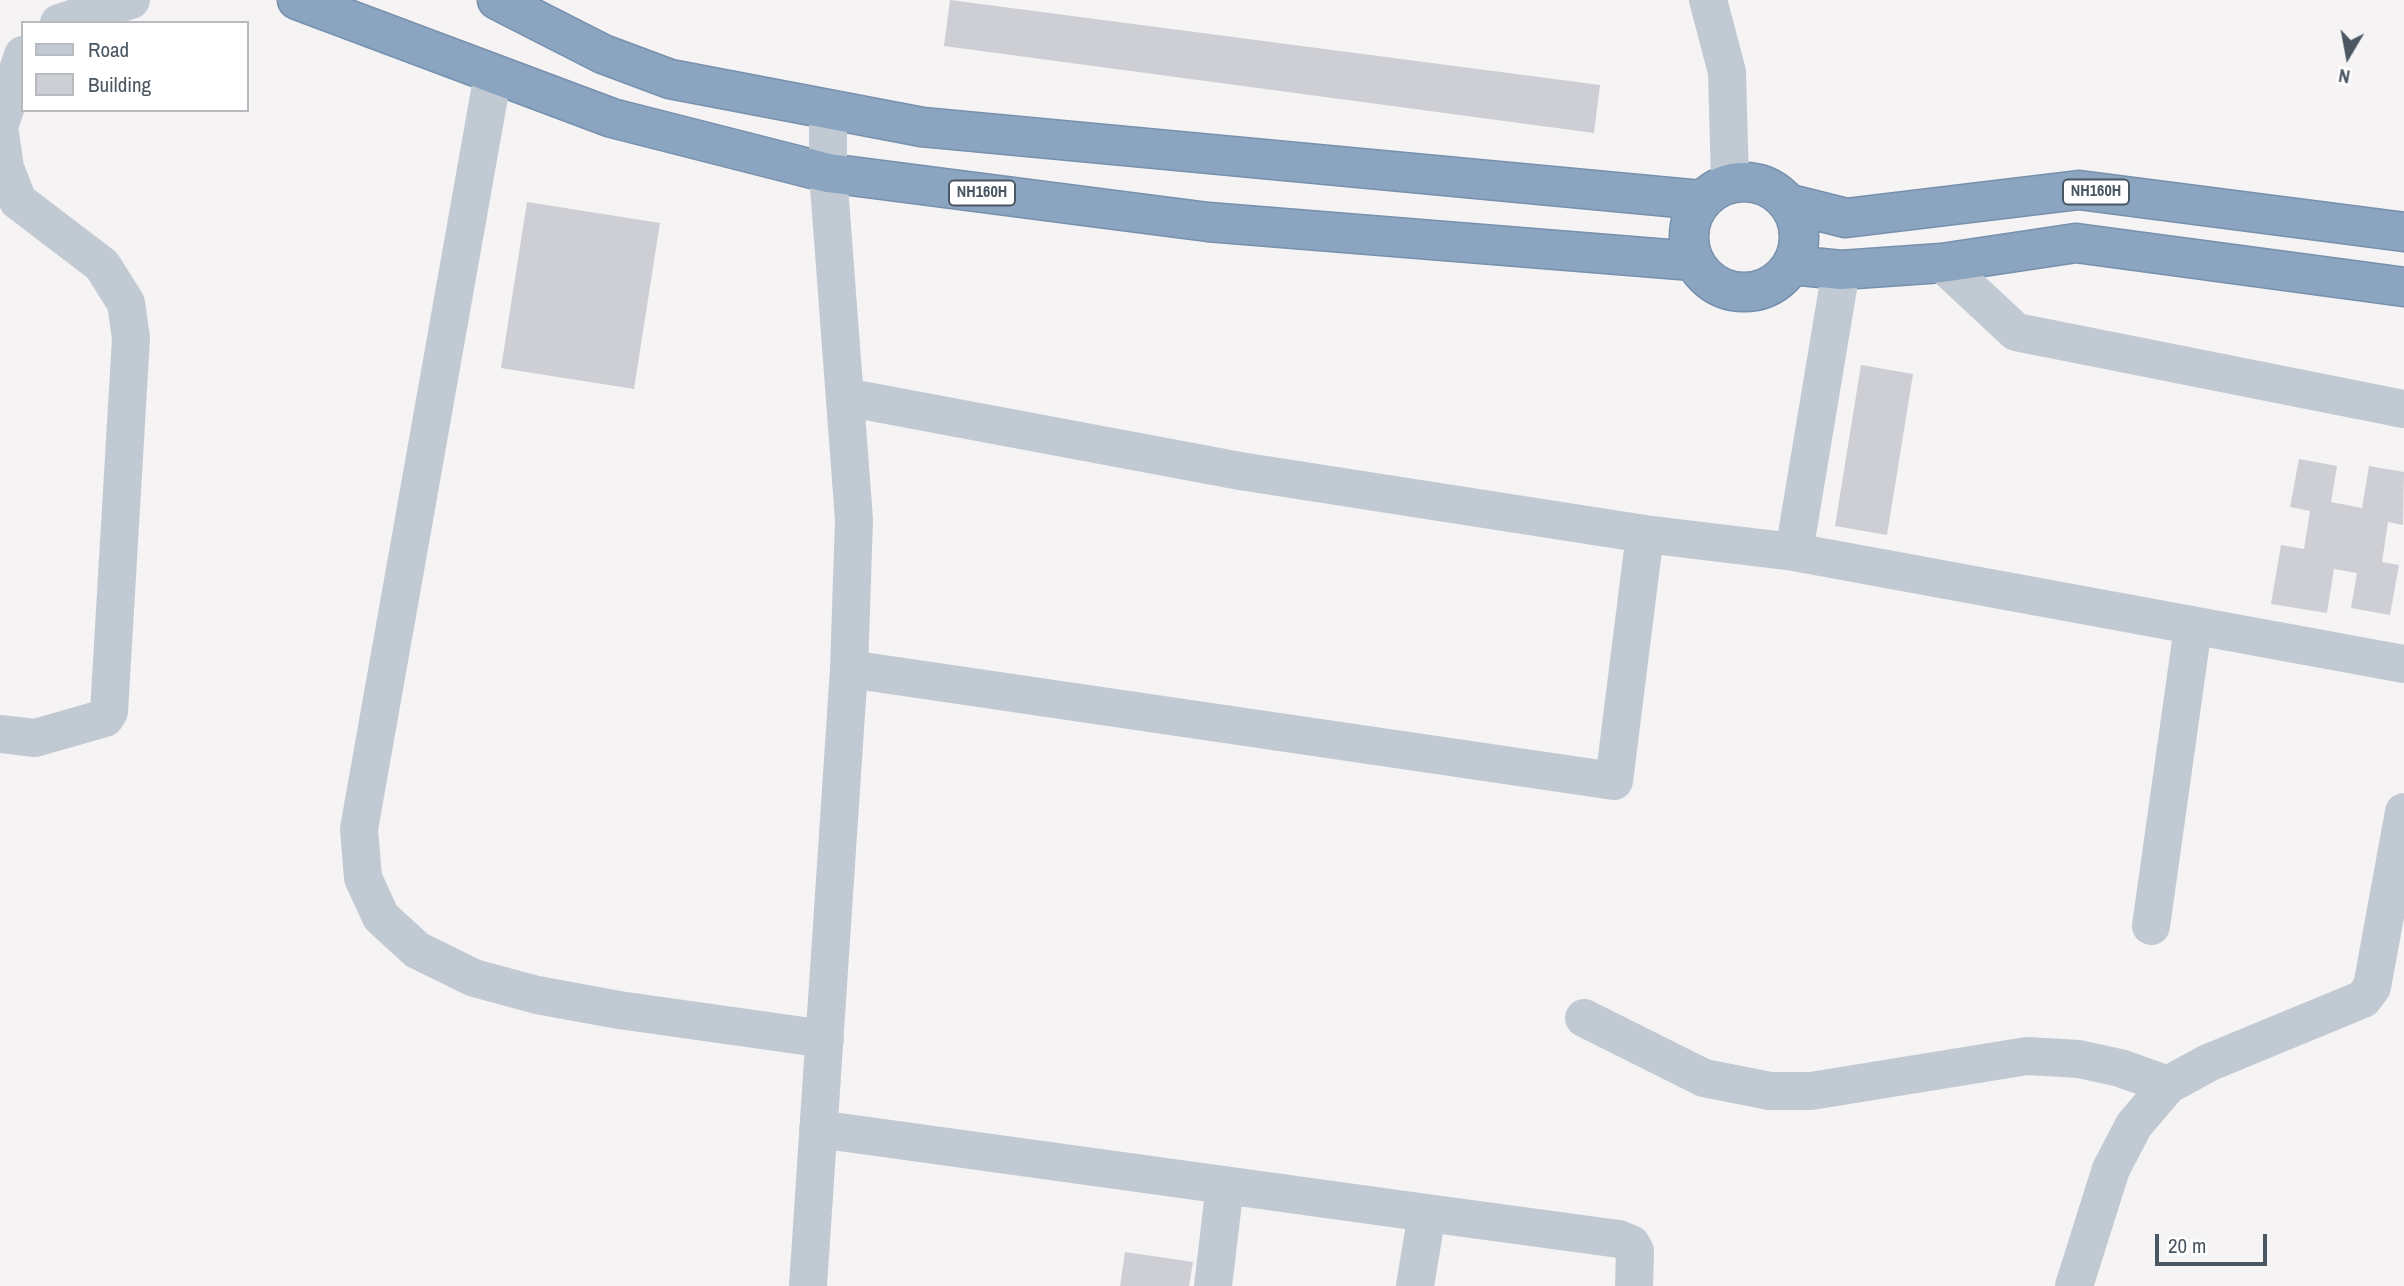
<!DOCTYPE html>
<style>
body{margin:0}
#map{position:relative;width:2404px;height:1286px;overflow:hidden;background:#f5f3f3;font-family:"Archivo Narrow",sans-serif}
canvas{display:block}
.legend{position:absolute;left:21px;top:21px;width:228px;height:91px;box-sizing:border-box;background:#fff;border:2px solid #b7bbc0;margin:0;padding:9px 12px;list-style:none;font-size:21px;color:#4a5661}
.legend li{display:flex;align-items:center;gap:14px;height:35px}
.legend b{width:35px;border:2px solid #b7bbc0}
.north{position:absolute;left:2313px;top:21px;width:70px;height:70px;-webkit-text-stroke:5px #fff;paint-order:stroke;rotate:190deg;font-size:19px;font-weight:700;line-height:28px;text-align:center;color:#4a5661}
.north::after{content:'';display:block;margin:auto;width:24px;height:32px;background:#4a5661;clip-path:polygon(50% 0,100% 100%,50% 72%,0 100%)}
.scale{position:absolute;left:2155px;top:1234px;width:112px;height:32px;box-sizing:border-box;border:4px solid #4a5661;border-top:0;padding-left:9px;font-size:21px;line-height:24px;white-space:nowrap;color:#4a5661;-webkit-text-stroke:5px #fff;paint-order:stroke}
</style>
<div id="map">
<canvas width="2404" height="1286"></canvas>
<ul class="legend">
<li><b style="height:9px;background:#c1cad2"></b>Road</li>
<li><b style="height:19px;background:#cdcfd5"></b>Building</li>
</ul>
<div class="north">N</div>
<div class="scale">20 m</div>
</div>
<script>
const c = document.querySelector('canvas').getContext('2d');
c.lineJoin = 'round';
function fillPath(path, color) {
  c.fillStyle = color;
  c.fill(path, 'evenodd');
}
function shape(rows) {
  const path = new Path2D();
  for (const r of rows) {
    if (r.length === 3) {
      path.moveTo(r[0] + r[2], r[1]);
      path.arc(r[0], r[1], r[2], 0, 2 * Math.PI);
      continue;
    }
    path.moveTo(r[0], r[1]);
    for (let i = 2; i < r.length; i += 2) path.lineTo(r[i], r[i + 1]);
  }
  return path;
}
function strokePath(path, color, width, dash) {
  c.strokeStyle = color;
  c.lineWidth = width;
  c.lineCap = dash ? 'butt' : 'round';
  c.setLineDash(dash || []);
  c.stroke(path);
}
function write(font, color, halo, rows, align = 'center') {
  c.font = font + ' "Archivo Narrow",sans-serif';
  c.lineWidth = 7;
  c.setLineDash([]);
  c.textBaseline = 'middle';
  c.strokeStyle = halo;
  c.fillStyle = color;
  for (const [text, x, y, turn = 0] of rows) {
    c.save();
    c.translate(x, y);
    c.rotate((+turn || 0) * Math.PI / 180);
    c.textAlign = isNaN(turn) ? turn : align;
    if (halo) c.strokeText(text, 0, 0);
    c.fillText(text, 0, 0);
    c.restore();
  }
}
const building = shape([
 [950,0,1600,85,1594,133,944,46],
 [527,202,660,223,634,389,501,368],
 [1861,365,1913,374,1887,535,1835,526],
 [2299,459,2337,466,2331,502,2362,508,2369,466,2404,472,2403,525,2388,522,2382,562,2399,565,2390,615,2351,608,2357,573,2334,569,2327,613,2271,604,2281,545,2304,549,2310,511,2290,507],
 [1125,1252,1193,1262,1189,1286,1120,1286]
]);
const minor = shape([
 [1708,0,1727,72,1730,182],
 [59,23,131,0],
 [493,74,359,829,363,878,381,917,417,950,474,978,537,995,619,1010,825,1039],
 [0,124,23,55],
 [0,133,5,168,18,201,102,265,126,303,131,338,109,712,105,718,35,738,0,734],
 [1942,263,2016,332,2404,409],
 [845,397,1240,471,1645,534,1794,552,1841,270],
 [1794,552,2404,664],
 [849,669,1614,781,1645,534],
 [2151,926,2193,627],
 [1584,1018,1704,1078,1770,1091,1811,1091,2027,1056,2079,1059,2120,1068,2168,1085],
 [818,1129,1427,1213,1415,1286],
 [1427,1213,1619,1239,1631,1244,1635,1251,1634,1286],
 [808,1286,849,669,854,520,828,173,828,110],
 [1213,1286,1225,1185],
 [2074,1286,2111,1169,2134,1125,2168,1085,2208,1063,2363,999,2372,987,2404,812]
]);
const highway = shape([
 [297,0,612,118,828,173,1208,222,1693,261],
 [497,0,603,54,670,79,922,127,1701,200],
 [1744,237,55],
 [1790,204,1846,218,2079,190,2404,232],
 [1792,265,1841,270,1942,263,2076,243,2404,287]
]);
const shields = [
 [2096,192,66],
 [982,193,66]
];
const shieldNames = [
 ["NH160H",2096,192],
 ["NH160H",982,193]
];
fillPath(building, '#cdcfd5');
strokePath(highway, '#7690ad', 41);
strokePath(minor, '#c1cad2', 38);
strokePath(highway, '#8ba5c1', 38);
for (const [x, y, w] of shields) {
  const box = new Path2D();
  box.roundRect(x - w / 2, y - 12.5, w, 25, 5);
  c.fillStyle = '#fff';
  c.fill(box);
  strokePath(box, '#4a5661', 2);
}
write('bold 16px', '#4a5661', null, shieldNames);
</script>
